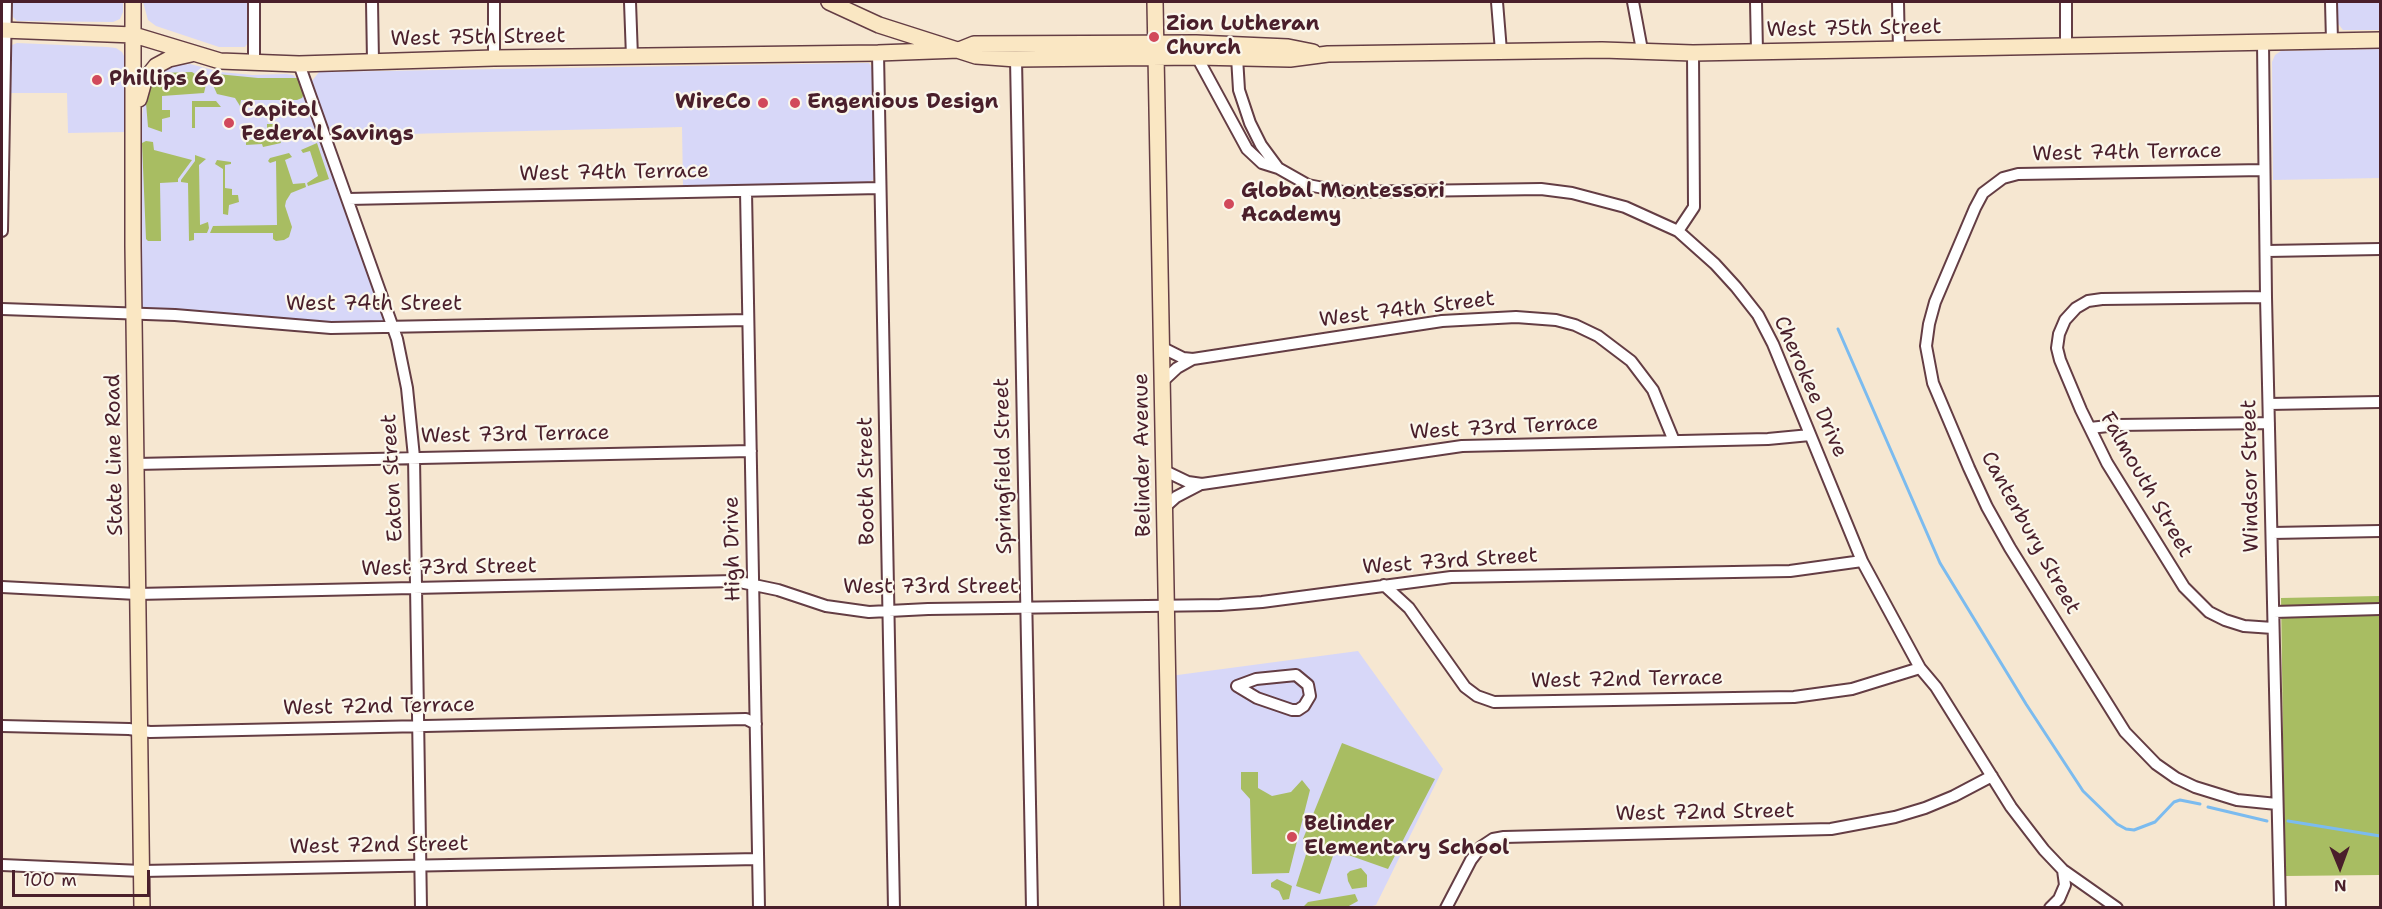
<!DOCTYPE html>
<style>
body{margin:0}
#map{position:relative;width:2382px;height:909px;overflow:hidden;background:#f6e7d1;font-family:"Shantell Sans",sans-serif}
canvas{display:block}
.frame{position:absolute;inset:0;border:3px solid #4a1f2b;pointer-events:none}
.north{position:absolute;left:2310px;top:837px;width:60px;height:60px;-webkit-text-stroke:4px #fbf7ec;paint-order:stroke;rotate:179deg;font-size:16px;font-weight:700;line-height:24px;text-align:center;color:#4a1f2b}
.north::after{content:'';display:block;margin:auto;width:21px;height:27px;background:#4a1f2b;clip-path:polygon(50% 0,100% 100%,50% 72%,0 100%)}
.scale{position:absolute;left:12px;top:870px;width:138px;height:27px;box-sizing:border-box;border:3px solid #4a1f2b;border-top:0;padding-left:8px;font-size:18px;line-height:21px;white-space:nowrap;color:#4a1f2b;-webkit-text-stroke:4px #fbf7ec;paint-order:stroke}
</style>
<div id="map">
<canvas width="2382" height="909"></canvas>
<div class="frame"></div>
<div class="north">N</div>
<div class="scale">100 m</div>
</div>
<script>
const c = document.querySelector('canvas').getContext('2d');
c.lineJoin = 'round';
function fillPath(path, color) {
  c.fillStyle = color;
  c.fill(path, 'evenodd');
}
function shape(rows) {
  const path = new Path2D();
  for (const r of rows) {
    path.moveTo(r[0], r[1]);
    for (let i = 2; i < r.length; i += 2) path.lineTo(r[i], r[i + 1]);
  }
  return path;
}
function strokePath(path, color, width, dash) {
  c.strokeStyle = color;
  c.lineWidth = width;
  c.lineCap = dash ? 'butt' : 'round';
  c.setLineDash(dash || []);
  c.stroke(path);
}
function write(font, color, halo, rows, align = 'center') {
  c.font = font + ' "Shantell Sans",sans-serif';
  c.lineWidth = 4.5;
  c.setLineDash([]);
  c.textBaseline = 'middle';
  c.strokeStyle = halo;
  c.fillStyle = color;
  for (const [text, x, y, turn = 0] of rows) {
    c.save();
    c.translate(x, y);
    c.rotate((+turn || 0) * Math.PI / 180);
    c.textAlign = isNaN(turn) ? turn : align;
    if (halo) c.strokeText(text, 0, 0);
    c.fillText(text, 0, 0);
    c.restore();
  }
}
const built = shape([
 [12,2,123,2,123,12,120,19,113,22,17,21,13,17],
 [143,2,250,2,250,40,245,47,219,47,156,26,148,20],
 [2336,2,2380,2,2380,30,2343,30,2336,21],
 [17,43,107,47,116,48,122,52,125,58,126,132,68,133,67,93,11,93,12,45],
 [2380,49,2380,178,2273,180,2272,62,2275,55,2281,51],
 [862,63,869,63,873,69,875,173,873,180,867,182,683,186,682,127,330,136,312,81,319,72],
 [190,64,221,72,253,75,286,74,293,75,297,79,384,320,377,324,333,323,147,311,143,309,140,304,140,145,144,95,149,81,165,67],
 [1358,651,1443,769,1376,905,1364,908,1175,907,1170,676]
]);
const green = shape([
 [192,72,198,76,208,76,204,93,162,96,162,110,170,110,170,117,162,119,162,132,148,127,146,103,150,86,156,76,162,73],
 [217,74,258,78,298,78,304,94,302,98,297,100,241,100,240,106,235,98,217,94,213,85,214,77],
 [192,101,216,101,221,107,195,107,195,128,192,128],
 [267,124,274,124,281,143,263,147,262,144,246,145,246,140,267,139],
 [146,141,153,142,154,150,192,160,178,179,178,182,160,183,161,241,148,241,146,239,142,143],
 [317,143,329,179,308,186,307,183,318,176,310,151,303,153,301,150],
 [289,153,292,157,285,160,293,184,305,183,306,187,291,193,286,201,285,206,292,227,289,237,284,240,276,241,273,239,273,233,210,233,213,226,277,225,276,161,270,163,268,161,270,158],
 [195,155,206,159,199,165,200,225,208,222,209,228,207,233,194,233,194,240,189,241,188,183,181,182,181,180,195,161],
 [217,160,231,162,231,164,225,165,225,188,232,189,232,195,238,195,239,202,229,205,228,215,223,214,223,169,215,164],
 [2380,596,2380,875,2285,876,2281,598],
 [1342,743,1435,779,1388,869,1303,839],
 [1241,772,1258,772,1258,788,1272,796,1291,792,1302,780,1310,790,1289,873,1252,874,1250,799,1241,789],
 [1309,845,1334,853,1320,894,1296,886],
 [1361,868,1367,875,1367,887,1352,889,1348,881,1347,874,1350,871],
 [1277,879,1292,886,1289,899,1283,900,1279,891,1271,887,1271,883],
 [1355,894,1358,901,1347,907,1303,907,1308,902]
]);
const stream = shape([
 [1838,329,1940,563,2026,704,2083,791,2117,824,2126,829,2134,830,2155,822,2174,802,2180,800,2200,804],
 [2208,807,2267,821],
 [2288,821,2380,836]
]);
const street = shape([
 [254,2,254,63],
 [372,2,373,61],
 [494,2,494,58],
 [630,2,632,57],
 [1497,2,1501,51],
 [1633,2,1642,50],
 [1756,2,1757,52],
 [1898,2,1899,50],
 [2066,2,2066,46],
 [2331,2,2332,41],
 [2263,43,2266,297,2280,908],
 [878,53,894,908],
 [1197,57,1247,149,1262,163,1278,168,1308,185,1344,192,1541,189,1572,193,1625,207,1678,231,1715,264,1736,287,1758,315,1773,344,1862,561,1920,668,1936,687,2011,807,2044,850,2063,870,2117,908],
 [1237,57,1239,90,1250,123,1261,145,1278,168],
 [1016,59,1032,908],
 [299,64,397,339,407,388,414,457,421,908],
 [2264,170,2018,174,2003,178,1983,193,1975,208,1935,302,1929,324,1926,346,1933,383,1969,468,1987,507,2010,548,2125,732,2156,764,2176,778,2195,787,2237,800,2277,804],
 [746,191,759,908],
 [348,199,880,188],
 [2,231,6,2],
 [1678,231,1694,207,1693,53],
 [2267,251,2380,249],
 [2266,297,2102,299,2088,301,2076,308,2065,320,2059,334,2057,348,2060,360,2081,410,2107,463,2184,587,2209,612,2225,620,2244,626,2273,628],
 [2,309,175,315,331,328,748,320],
 [1161,347,1183,358,1193,359,1442,321,1516,317,1556,320,1575,325,1598,336,1631,361,1653,390,1674,441],
 [1162,382,1177,368,1193,359],
 [2269,404,2380,402],
 [2090,428,2117,425,2269,423],
 [136,464,751,451],
 [1165,471,1188,482,1202,484,1462,446,1768,439,1810,435],
 [1166,506,1176,497,1199,485],
 [2272,533,2380,531],
 [1384,585,1409,608,1465,687,1477,696,1494,702,1794,697,1852,689,1920,668],
 [2,587,137,594,735,581,778,590,826,606,869,612,928,609,1220,605,1262,602,1451,577,1790,571,1862,561],
 [2274,612,2380,609],
 [1296,675,1308,685,1310,696,1304,706,1298,710,1292,710,1257,698,1237,686,1256,679,1296,675],
 [2,726,129,729,150,732,746,719,756,724],
 [2,865,142,871,758,859],
 [1446,908,1471,860,1481,847,1493,839,1504,837,1831,829,1895,817,1925,808,1954,796,1992,776],
 [2050,908,2059,899,2065,885,2063,870]
]);
const secondary = shape([
 [133,2,133,246,142,908],
 [829,2,879,25,976,56,1016,59,1197,57,1290,59,1328,54,1602,50,1693,53,2380,40],
 [1155,2,1172,908],
 [2,30,134,35,220,61,299,64,494,58,878,53,959,50,974,44,1196,43,1288,47,1313,52],
 [139,99,144,81,156,66,169,59,191,54]
]);
const markers = [
 [1154,37,6,"#d1495b"],
 [97,80,6,"#d1495b"],
 [763,103,6,"#d1495b"],
 [795,103,6,"#d1495b"],
 [229,123,6,"#d1495b"],
 [1229,204,6,"#d1495b"],
 [1292,837,6,"#d1495b"]
];
const poiNames = [
 ["Zion Lutheran",1166,25],
 ["Church",1166,49],
 ["Phillips 66",109,80],
 ["WireCo",751,103,"right"],
 ["Engenious Design",807,103],
 ["Capitol",241,111],
 ["Federal Savings",241,135],
 ["Global Montessori",1241,192],
 ["Academy",1241,216],
 ["Belinder",1304,825],
 ["Elementary School",1304,849]
];
const streetNames = [
 ["West 75th Street",1854,29,-1],
 ["West 75th Street",478,38,-1],
 ["West 74th Terrace",2127,153,-1],
 ["West 74th Terrace",614,173,-1],
 ["West 74th Street",374,305],
 ["West 74th Street",1407,310,-7],
 ["Cherokee Drive",1810,387,66],
 ["West 73rd Terrace",1504,428,-3],
 ["West 73rd Terrace",515,435,-1],
 ["State Line Road",115,455,-91],
 ["Belinder Avenue",1143,455,-91],
 ["Springfield Street",1004,466,-91],
 ["Windsor Street",2251,476,-91],
 ["Eaton Street",393,478,-93],
 ["Booth Street",867,481,-91],
 ["Falmouth Street",2146,485,60],
 ["Canterbury Street",2030,533,61],
 ["High Drive",733,549,-91],
 ["West 73rd Street",1450,562,-4],
 ["West 73rd Street",449,568,-1],
 ["West 73rd Street",931,588],
 ["West 72nd Terrace",1627,680,-1],
 ["West 72nd Terrace",379,707,-1],
 ["West 72nd Street",1705,813,-1],
 ["West 72nd Street",379,846,-1]
];
fillPath(built, '#d7d7f8');
fillPath(green, '#a8bd62');
strokePath(stream, '#7bbbef', 3);
strokePath(street, '#643d44', 14);
strokePath(secondary, '#643d44', 18);
strokePath(street, '#fff', 10);
strokePath(secondary, '#fae7c3', 15);
for (const [x, y, r, color] of markers) {
  const dot = new Path2D();
  dot.arc(x, y, r, 0, 2 * Math.PI);
  c.fillStyle = color;
  c.fill(dot);
  strokePath(dot, '#fbf7ec', 2);
}
write('bold 21px', '#4a1f2b', '#fbf7ec', poiNames, 'left');
write('21px', '#4a1f2b', '#fbf7ec', streetNames);
</script>
